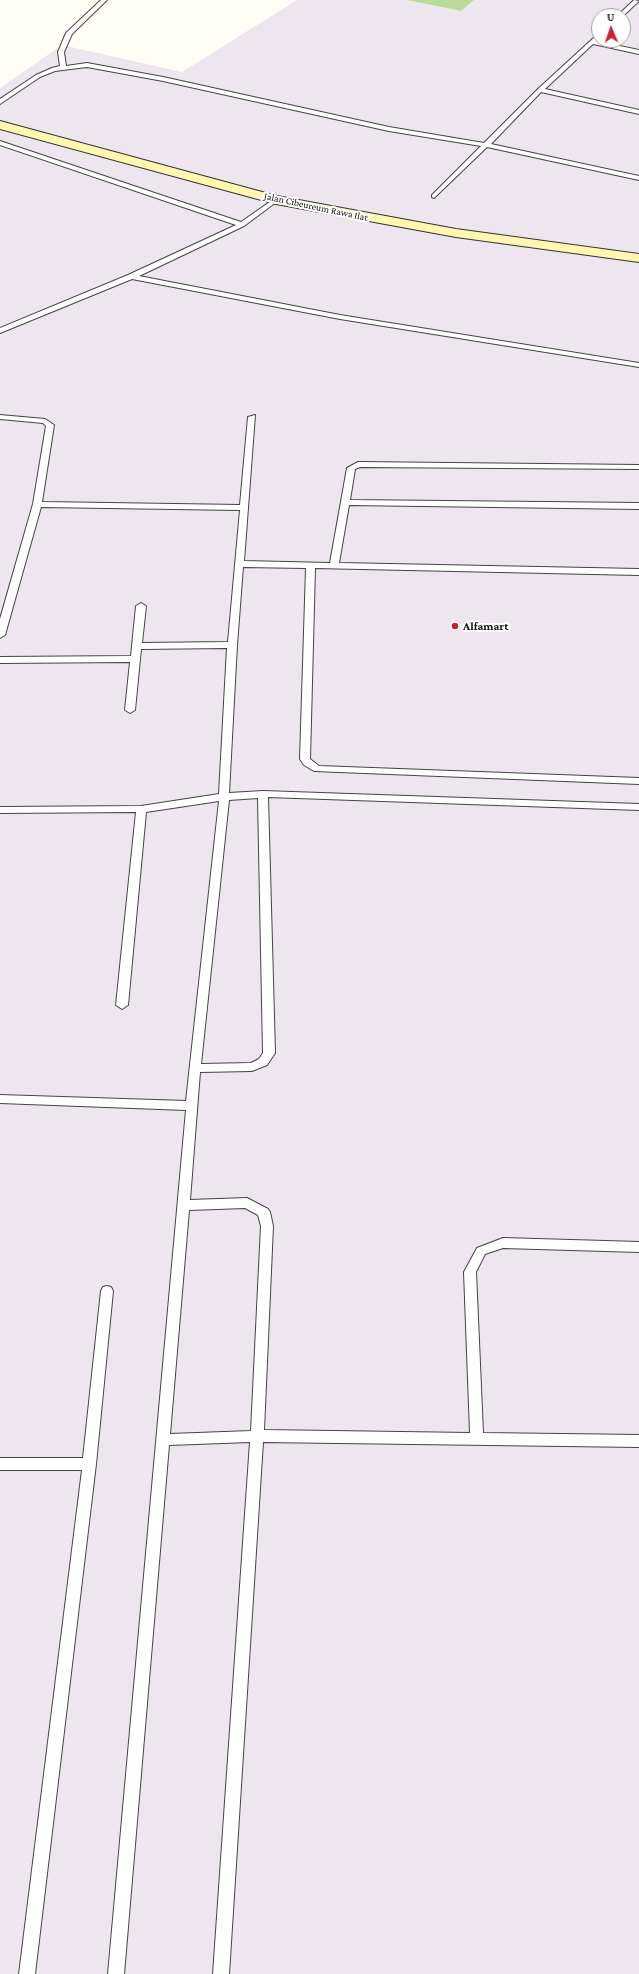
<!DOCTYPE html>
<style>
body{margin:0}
#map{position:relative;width:639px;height:1974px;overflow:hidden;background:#fffdf5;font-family:"Crimson Pro",serif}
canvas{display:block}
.north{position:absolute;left:591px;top:8px;width:40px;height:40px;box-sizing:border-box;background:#fff;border:1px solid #a0a0a0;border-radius:50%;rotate:358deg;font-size:11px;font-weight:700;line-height:16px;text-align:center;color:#111}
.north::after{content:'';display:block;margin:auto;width:14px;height:18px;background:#c4262e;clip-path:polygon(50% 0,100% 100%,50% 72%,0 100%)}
</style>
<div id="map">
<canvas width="639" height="1974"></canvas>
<div class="north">U</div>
</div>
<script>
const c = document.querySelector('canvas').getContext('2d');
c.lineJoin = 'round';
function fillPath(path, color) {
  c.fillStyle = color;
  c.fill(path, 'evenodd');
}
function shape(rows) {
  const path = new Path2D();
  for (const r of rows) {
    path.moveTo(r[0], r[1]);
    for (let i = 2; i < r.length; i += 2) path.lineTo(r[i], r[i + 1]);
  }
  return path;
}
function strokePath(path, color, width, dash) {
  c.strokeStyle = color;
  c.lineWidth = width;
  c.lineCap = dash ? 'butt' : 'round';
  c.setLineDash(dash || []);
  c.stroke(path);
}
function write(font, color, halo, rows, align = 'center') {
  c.font = font + ' "Crimson Pro",serif';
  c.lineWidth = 4;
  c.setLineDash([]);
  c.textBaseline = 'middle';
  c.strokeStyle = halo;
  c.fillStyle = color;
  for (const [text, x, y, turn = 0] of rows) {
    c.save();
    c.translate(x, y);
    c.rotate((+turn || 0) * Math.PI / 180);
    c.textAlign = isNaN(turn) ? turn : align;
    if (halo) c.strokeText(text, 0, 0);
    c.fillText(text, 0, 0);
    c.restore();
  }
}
const industrial = shape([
 [297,0,406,0,461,11,474,0,639,0,639,1974,0,1974,0,88,62,45,182,72],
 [599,16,623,16,623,40,599,40]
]);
const forest = shape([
 [406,0,474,0,461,11]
]);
const lane = shape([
 [101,0,107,0,72,34,64,52,66,66,87,63,163,77,389,127,484,143,538,89,599,33,599,38,596,41,639,50,639,54,593,44,545,89,639,110,639,114,541,92,491,144,639,176,639,180,487,147,434,198,432,197,432,195,481,146,389,131,163,81,87,67,55,71,40,77,0,104,0,99,36,75,52,68,60,66,58,52,66,33,101,0],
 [634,0,639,1,623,16,617,16,634,0],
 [0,141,241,222,274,199,279,200,244,226,139,276,340,315,639,363,639,367,340,319,132,279,0,333,0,328,128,275,236,225,0,145,0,141],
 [0,415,45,419,54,425,42,502,240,505,248,417,255,415,244,561,330,563,347,468,358,462,639,465,639,469,360,467,355,469,350,500,639,503,639,509,349,505,339,563,639,569,639,575,315,568,310,759,319,766,639,778,639,784,314,771,304,765,300,759,306,568,243,567,237,645,229,793,263,791,639,804,639,810,268,797,275,1053,267,1065,252,1071,200,1072,190,1200,247,1198,268,1209,270,1212,273,1226,264,1430,470,1433,464,1272,477,1248,503,1238,639,1242,639,1252,503,1248,485,1254,476,1272,483,1433,639,1435,639,1447,263,1442,229,1974,213,1974,250,1442,169,1445,124,1974,108,1974,186,1110,0,1103,0,1095,186,1101,219,801,146,812,128,1005,122,1009,116,1005,136,812,0,813,0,807,141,806,219,794,227,648,141,649,135,710,130,713,125,710,130,662,0,663,0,657,131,656,136,606,141,603,146,606,142,643,228,642,240,510,41,507,5,635,0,638,0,619,33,504,46,426,43,423,0,419,0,415],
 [258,798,263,1053,259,1059,251,1063,201,1064,229,800,258,798],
 [245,1208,258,1215,261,1226,251,1431,170,1434,189,1210,245,1208],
 [107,1286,111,1287,113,1291,96,1464,35,1974,19,1974,82,1470,0,1470,0,1458,83,1458,101,1291,103,1287,107,1286]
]);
const secondary = shape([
 [0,121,277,196,456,229,639,254,639,262,456,237,276,204,0,129,0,121]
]);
const markers = [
 [455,626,4,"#c4262e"]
];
const farStreetnames = [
 ["Jalan Cibeureum Rawa Ilat",316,207,12]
];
const poiNames = [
 ["Alfamart",463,626]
];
fillPath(industrial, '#eee6ef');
fillPath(forest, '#b9dc9c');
strokePath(lane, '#444', 2);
strokePath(secondary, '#333', 2);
fillPath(lane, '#fff');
fillPath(secondary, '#fff6b0');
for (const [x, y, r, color] of markers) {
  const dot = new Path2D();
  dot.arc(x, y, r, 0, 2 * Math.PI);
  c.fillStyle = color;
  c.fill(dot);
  strokePath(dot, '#fff', 1.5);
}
write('10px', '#111', '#fff', farStreetnames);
write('bold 12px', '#111', '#fff', poiNames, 'left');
</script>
